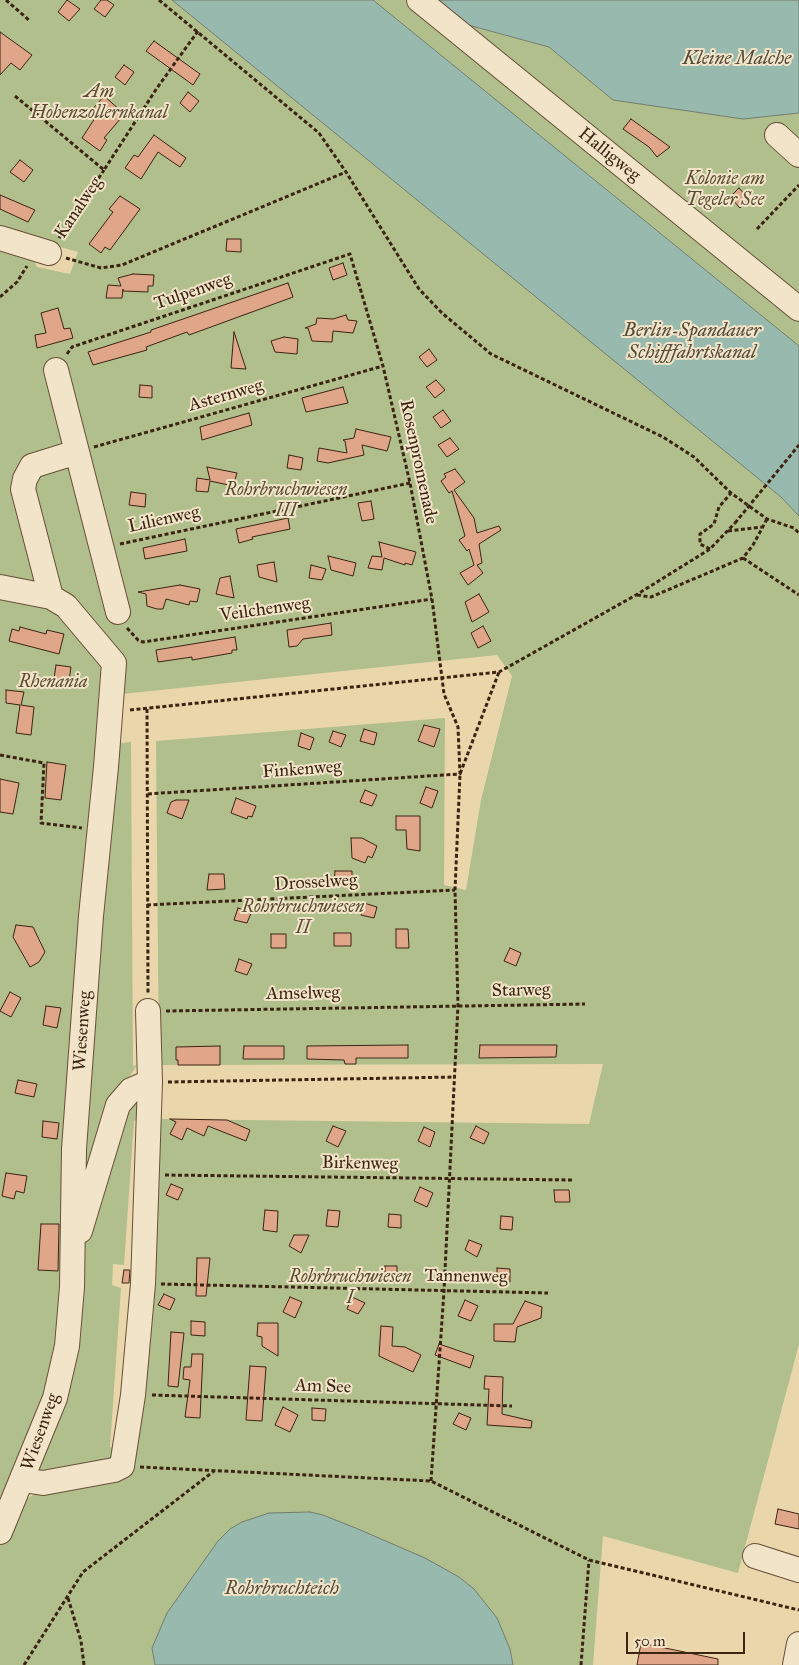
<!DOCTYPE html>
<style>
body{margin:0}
#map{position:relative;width:799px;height:1665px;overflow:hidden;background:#ead6ab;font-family:"IM FELL Great Primer",serif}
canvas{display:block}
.scale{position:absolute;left:626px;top:1632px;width:119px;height:22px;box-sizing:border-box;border:2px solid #3c2412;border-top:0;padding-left:6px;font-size:15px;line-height:18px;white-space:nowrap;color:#3c2412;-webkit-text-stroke:4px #f1e4c8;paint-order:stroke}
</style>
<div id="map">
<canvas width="799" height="1665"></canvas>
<div class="scale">50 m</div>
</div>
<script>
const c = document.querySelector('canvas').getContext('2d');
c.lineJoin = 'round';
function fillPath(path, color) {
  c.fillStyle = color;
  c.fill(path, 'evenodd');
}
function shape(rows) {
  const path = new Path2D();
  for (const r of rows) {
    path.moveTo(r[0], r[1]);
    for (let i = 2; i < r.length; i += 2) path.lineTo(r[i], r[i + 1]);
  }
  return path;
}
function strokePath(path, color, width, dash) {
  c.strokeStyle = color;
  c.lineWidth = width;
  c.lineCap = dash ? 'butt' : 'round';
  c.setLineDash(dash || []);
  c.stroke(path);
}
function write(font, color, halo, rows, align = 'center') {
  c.font = font + ' "IM FELL Great Primer",serif';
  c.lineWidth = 4;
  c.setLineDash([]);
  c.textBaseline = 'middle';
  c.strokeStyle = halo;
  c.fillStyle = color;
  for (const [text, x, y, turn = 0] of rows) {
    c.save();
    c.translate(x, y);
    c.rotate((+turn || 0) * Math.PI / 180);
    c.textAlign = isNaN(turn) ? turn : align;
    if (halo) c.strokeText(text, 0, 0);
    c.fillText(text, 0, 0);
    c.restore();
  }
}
const green = shape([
 [0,0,172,0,781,497,799,516,799,1344,738,1573,603,1536,593,1665,0,1665,0,1546,14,1515,27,1499,45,1487,133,1470,132,1449,137,1449,159,1119,589,1124,603,1064,159,1065,156,741,445,718,444,885,466,890,481,800,512,676,497,655,122,694,124,660,59,585,0,581,0,244,32,255,37,267,70,274,78,252,0,230],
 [373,0,433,0,468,25,549,47,613,100,743,119,799,113,799,346],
 [0,596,46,603,108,665,61,1203,59,1326,46,1397,0,1498],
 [131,742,133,1066,137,1065,114,1101,86,1188,83,1108,114,744],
 [134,1101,138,1108,138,1119,134,1121,124,1265,113,1264,112,1285,121,1288,110,1447,117,1448,114,1458,48,1479,34,1469,78,1264,122,1110]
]);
const water = shape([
 [172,0,373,0,799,346,799,516,781,497,172,0],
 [433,0,799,0,799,113,743,119,613,100,549,47,468,25,433,0],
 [310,1512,323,1515,358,1529,425,1558,459,1577,474,1589,497,1618,510,1649,513,1665,155,1665,152,1648,167,1613,218,1541,230,1529,242,1522,269,1513,310,1512]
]);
const building = shape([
 [67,0,80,9,69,21,58,12,67,0],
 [101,0,107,0,114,5,105,17,94,9,101,0],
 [0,32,32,55,20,70,11,63,0,75,0,32],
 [154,41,200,74,193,85,146,51,154,41],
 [124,65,134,72,125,85,115,77,124,65],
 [188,92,199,101,190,112,180,103,188,92],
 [104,96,121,111,118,115,121,118,104,138,107,140,100,151,82,138,97,115,91,111,104,96],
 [631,119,670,147,657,157,649,147,623,129,631,119],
 [154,135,186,158,180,167,158,152,141,179,125,168,134,155,138,157,154,135],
 [20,160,33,170,24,182,10,172,20,160],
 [739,188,749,199,740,208,730,197,739,188],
 [0,195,35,210,28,222,0,209,0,195],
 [120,196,140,209,110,250,105,247,101,253,89,244,113,212,109,209,120,196],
 [227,239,241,239,241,252,226,251,227,239],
 [343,263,347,275,333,280,329,268,343,263],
 [133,274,154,275,153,286,148,286,148,292,123,291,123,289,122,298,106,298,108,285,121,286,118,278,133,274],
 [288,283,293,297,189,335,187,332,146,347,147,350,93,365,88,352,151,332,151,330,288,283],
 [58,308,64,329,70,328,73,338,37,348,35,335,46,333,41,313,58,308],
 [346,315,348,320,357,321,353,333,333,331,332,342,312,341,308,328,305,328,316,324,317,318,333,319,346,315],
 [234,332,246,369,231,368,234,332],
 [284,337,298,339,297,354,275,352,271,341,284,337],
 [429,349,437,360,427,367,419,357,429,349],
 [436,380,445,390,435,398,426,387,436,380],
 [140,385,152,386,152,398,139,397,140,385],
 [343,387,348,403,306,412,302,398,343,387],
 [443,410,451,421,441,428,433,417,443,410],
 [249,413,252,425,202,440,200,427,249,413],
 [356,429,391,437,388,448,387,451,362,445,364,455,328,463,317,461,319,448,347,453,345,441,343,440,354,438,356,429],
 [450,438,459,449,447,457,438,445,450,438],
 [289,455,303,458,301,470,287,468,289,455],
 [207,467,237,473,233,486,210,481,208,492,196,491,197,478,210,480,207,467],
 [455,469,465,482,454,490,474,518,477,533,499,526,501,530,479,544,482,563,477,565,483,573,468,585,460,573,474,565,469,549,467,551,459,540,465,536,452,491,449,493,441,481,446,477,444,474,455,469],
 [131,492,146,494,145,507,129,505,131,492],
 [371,501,374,519,362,521,358,503,371,501],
 [288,518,290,529,252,537,253,539,239,543,236,529,288,518],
 [185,539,187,551,145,559,143,548,185,539],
 [379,542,416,552,412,565,405,563,405,565,384,558,382,570,368,568,372,556,382,557,379,542],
 [328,556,356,563,353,576,331,570,328,556],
 [274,562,277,582,259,577,257,565,274,562],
 [311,565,326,569,322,580,309,578,311,565],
 [230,576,234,598,216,594,220,578,230,576],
 [180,585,200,589,197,602,190,601,189,605,166,599,163,609,157,609,147,606,146,594,138,592,180,585],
 [479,594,489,612,472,622,465,602,479,594],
 [331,623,332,635,303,639,297,646,289,647,287,630,331,623],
 [483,626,491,641,478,648,471,633,483,626],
 [20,627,46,634,47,630,64,634,59,654,9,641,12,629,19,631,20,627],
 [235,637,237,650,232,650,232,653,192,660,192,657,158,662,156,650,235,637],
 [56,665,71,667,69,681,54,679,56,665],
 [6,690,24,692,21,705,34,707,31,735,16,733,20,705,6,703,6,690],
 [424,725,440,729,434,747,418,741,424,725],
 [364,729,377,733,374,745,360,741,364,729],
 [333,731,346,735,341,747,329,742,333,731],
 [301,733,314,738,310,750,298,746,301,733],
 [47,762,66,765,61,800,45,798,47,762],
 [0,779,19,783,13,814,0,812,0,779],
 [426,787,438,791,432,808,420,803,426,787],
 [365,790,377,795,372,806,360,802,365,790],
 [236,798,256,806,252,817,248,816,247,819,231,813,236,798],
 [176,800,189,800,182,819,167,813,171,802,176,800],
 [396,816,420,816,420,851,407,849,406,830,396,830,396,816],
 [351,838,362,838,377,846,372,858,368,856,365,863,352,858,351,838],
 [335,871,352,871,352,885,334,885,335,871],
 [209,874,224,874,225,889,207,890,209,874],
 [364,903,377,907,374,918,361,915,364,903],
 [238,908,251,913,247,923,234,920,238,908],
 [16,925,33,927,45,952,39,962,30,967,13,937,16,925],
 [396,929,408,929,409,948,396,948,396,929],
 [334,933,351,933,351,946,334,946,334,933],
 [271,934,286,934,286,948,271,948,271,934],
 [510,948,521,953,516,966,504,961,510,948],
 [239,959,252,964,247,975,235,971,239,959],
 [10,992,21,998,11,1017,0,1011,10,992],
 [46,1006,61,1008,57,1028,43,1025,46,1006],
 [408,1045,408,1058,356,1058,356,1064,345,1064,344,1060,307,1059,307,1046,408,1045],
 [480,1045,557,1045,556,1057,479,1058,480,1045],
 [220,1046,220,1065,178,1065,178,1060,176,1060,176,1047,220,1046],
 [244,1046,284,1046,284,1059,243,1059,244,1046],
 [18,1080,37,1084,34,1097,15,1093,18,1080],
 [170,1119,227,1120,250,1130,246,1141,208,1126,204,1136,187,1128,182,1140,170,1134,176,1122,170,1119],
 [43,1121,59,1123,57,1139,42,1137,43,1121],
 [333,1126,346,1131,338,1147,326,1141,333,1126],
 [476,1126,489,1133,484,1144,470,1138,476,1126],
 [424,1127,435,1132,430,1147,418,1141,424,1127],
 [6,1173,27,1176,24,1193,16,1191,14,1199,2,1196,6,1173],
 [171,1184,183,1189,178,1200,166,1195,171,1184],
 [420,1187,433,1193,427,1207,414,1201,420,1187],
 [554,1190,569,1190,570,1202,555,1202,554,1190],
 [265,1210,278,1211,277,1232,263,1230,265,1210],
 [328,1210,340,1211,338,1227,326,1226,328,1210],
 [389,1214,401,1215,401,1228,388,1227,389,1214],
 [501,1216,513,1217,512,1230,500,1229,501,1216],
 [41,1224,59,1224,58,1271,38,1270,41,1224],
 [294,1235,309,1235,301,1253,289,1246,294,1235],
 [469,1240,482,1245,477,1257,465,1250,469,1240],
 [197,1258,210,1258,206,1296,196,1296,197,1258],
 [385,1266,397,1266,397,1279,385,1279,385,1266],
 [497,1268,510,1269,510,1282,497,1282,497,1268],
 [124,1270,130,1270,129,1283,122,1283,124,1270],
 [164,1294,175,1299,170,1310,158,1305,164,1294],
 [290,1297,302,1302,295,1318,283,1312,290,1297],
 [352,1297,365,1303,358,1314,347,1309,352,1297],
 [465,1300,478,1306,471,1321,458,1316,465,1300],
 [525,1301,542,1307,541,1318,517,1327,515,1342,494,1341,494,1324,513,1324,525,1301],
 [191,1321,205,1322,205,1336,191,1335,191,1321],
 [258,1323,278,1323,278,1356,262,1346,262,1337,257,1336,258,1323],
 [381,1326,393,1327,392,1346,405,1347,421,1355,413,1372,379,1356,381,1326],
 [171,1332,184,1333,178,1387,168,1386,171,1332],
 [439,1344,474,1356,470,1368,435,1355,439,1344],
 [192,1354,203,1354,200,1418,185,1417,190,1380,183,1379,184,1367,191,1367,192,1354],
 [250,1366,266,1367,262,1421,246,1420,250,1366],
 [485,1376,503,1377,502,1414,532,1421,531,1428,487,1425,489,1389,484,1389,485,1376],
 [283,1407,298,1415,290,1432,275,1425,283,1407],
 [312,1408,326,1409,325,1421,312,1420,312,1408],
 [459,1413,471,1418,466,1430,453,1424,459,1413],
 [778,1509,799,1514,799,1529,775,1524,778,1509],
 [641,1643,718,1659,718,1665,637,1665,641,1643]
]);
const path = shape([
 [6,0,30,21],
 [159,0,319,133,346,172,419,289,442,313,491,354,663,437,694,457,731,493,767,519,794,528,799,533],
 [15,96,104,170,157,88,198,31],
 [757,229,799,185],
 [59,238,104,170],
 [66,258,101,268,122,265,346,172],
 [0,297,17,282,27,266],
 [67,354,72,347,350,254,383,366,410,483,432,599,444,694,458,727,460,774,147,794],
 [94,447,383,366],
 [728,531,762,527],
 [120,544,410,483],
 [710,549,700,544,700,534,714,524,719,507,731,493],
 [743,558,799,595],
 [637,595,651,597,743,558,753,545,767,519],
 [127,628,138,640,143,642,432,599],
 [147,709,148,993],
 [130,710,499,672,636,595,710,549,735,523],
 [0,755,44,763,41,823,82,828],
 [147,905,455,890],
 [166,1011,585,1004],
 [168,1082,455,1077],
 [165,1175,572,1180],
 [161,1284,548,1293],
 [152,1395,512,1406],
 [140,1467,431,1481,589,1560,799,1610],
 [431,1481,444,1291,458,1005,455,890,460,774,499,672],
 [68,1598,81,1641,84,1665],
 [24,1665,83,1572,214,1471],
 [581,1665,589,1560]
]);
const minor = shape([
 [419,0,799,309],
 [777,135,799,155],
 [0,238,49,253],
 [56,370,118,612],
 [0,587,51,597,66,606,114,663,106,767,91,916,74,1149,72,1287,67,1346,55,1398,0,1532],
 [51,597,23,489,25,479,32,466,77,452],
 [80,1231,118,1105,131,1090,150,1082],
 [23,1480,43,1483,114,1470,122,1466,133,1395,143,1284,150,1082,148,1011],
 [755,1556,799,1570],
 [795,1665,799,1644]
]);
const pathBridge = shape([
 [735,523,799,445]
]);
const parkNames = [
 ["Am",99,93],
 ["Hohenzollernkanal",99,114],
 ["Kolonie am",725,180],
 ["Tegeler See",725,201],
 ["Rohrbruchwiesen",286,491],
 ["III",286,512],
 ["Rhenania",53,683],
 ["Rohrbruchwiesen",303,908],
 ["II",303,929],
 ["Rohrbruchwiesen",350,1278],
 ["I",350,1299]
];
const streetNames = [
 ["Halligweg",609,155,39],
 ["Kanalweg",79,208,-56],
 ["Tulpenweg",193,292,-19],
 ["Asternweg",226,396,-16],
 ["Rosenpromenade",418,462,78],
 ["Lilienweg",164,520,-12],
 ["Veilchenweg",265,610,-8],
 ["Finkenweg",302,770,-4],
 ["Drosselweg",316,883,-3],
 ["Starweg",521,991,-1],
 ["Amselweg",303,994,-1],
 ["Wiesenweg",83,1031,-86],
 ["Birkenweg",360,1164,1],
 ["Tannenweg",466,1277,1],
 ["Am See",323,1387,2],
 ["Wiesenweg",41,1432,-70]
];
const waterNames = [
 ["Kleine Malche",737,59],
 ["Berlin-Spandauer",692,331],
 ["Schifffahrtskanal",692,353],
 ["Rohrbruchteich",282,1589]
];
fillPath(green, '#b1bf8d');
fillPath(water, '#98b9ad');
strokePath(water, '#737d6f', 1);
fillPath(building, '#e0a68a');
strokePath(building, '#3c2412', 1);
strokePath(minor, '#685038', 26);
strokePath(path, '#3c2412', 3, [4, 2.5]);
strokePath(minor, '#f1e4c8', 24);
strokePath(pathBridge, '#3c2412', 3, [4, 2.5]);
write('italic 18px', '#594b31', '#f1e4c8', parkNames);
write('18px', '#3c2412', '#f1e4c8', streetNames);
write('italic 19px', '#534939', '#f1e4c8', waterNames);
</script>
